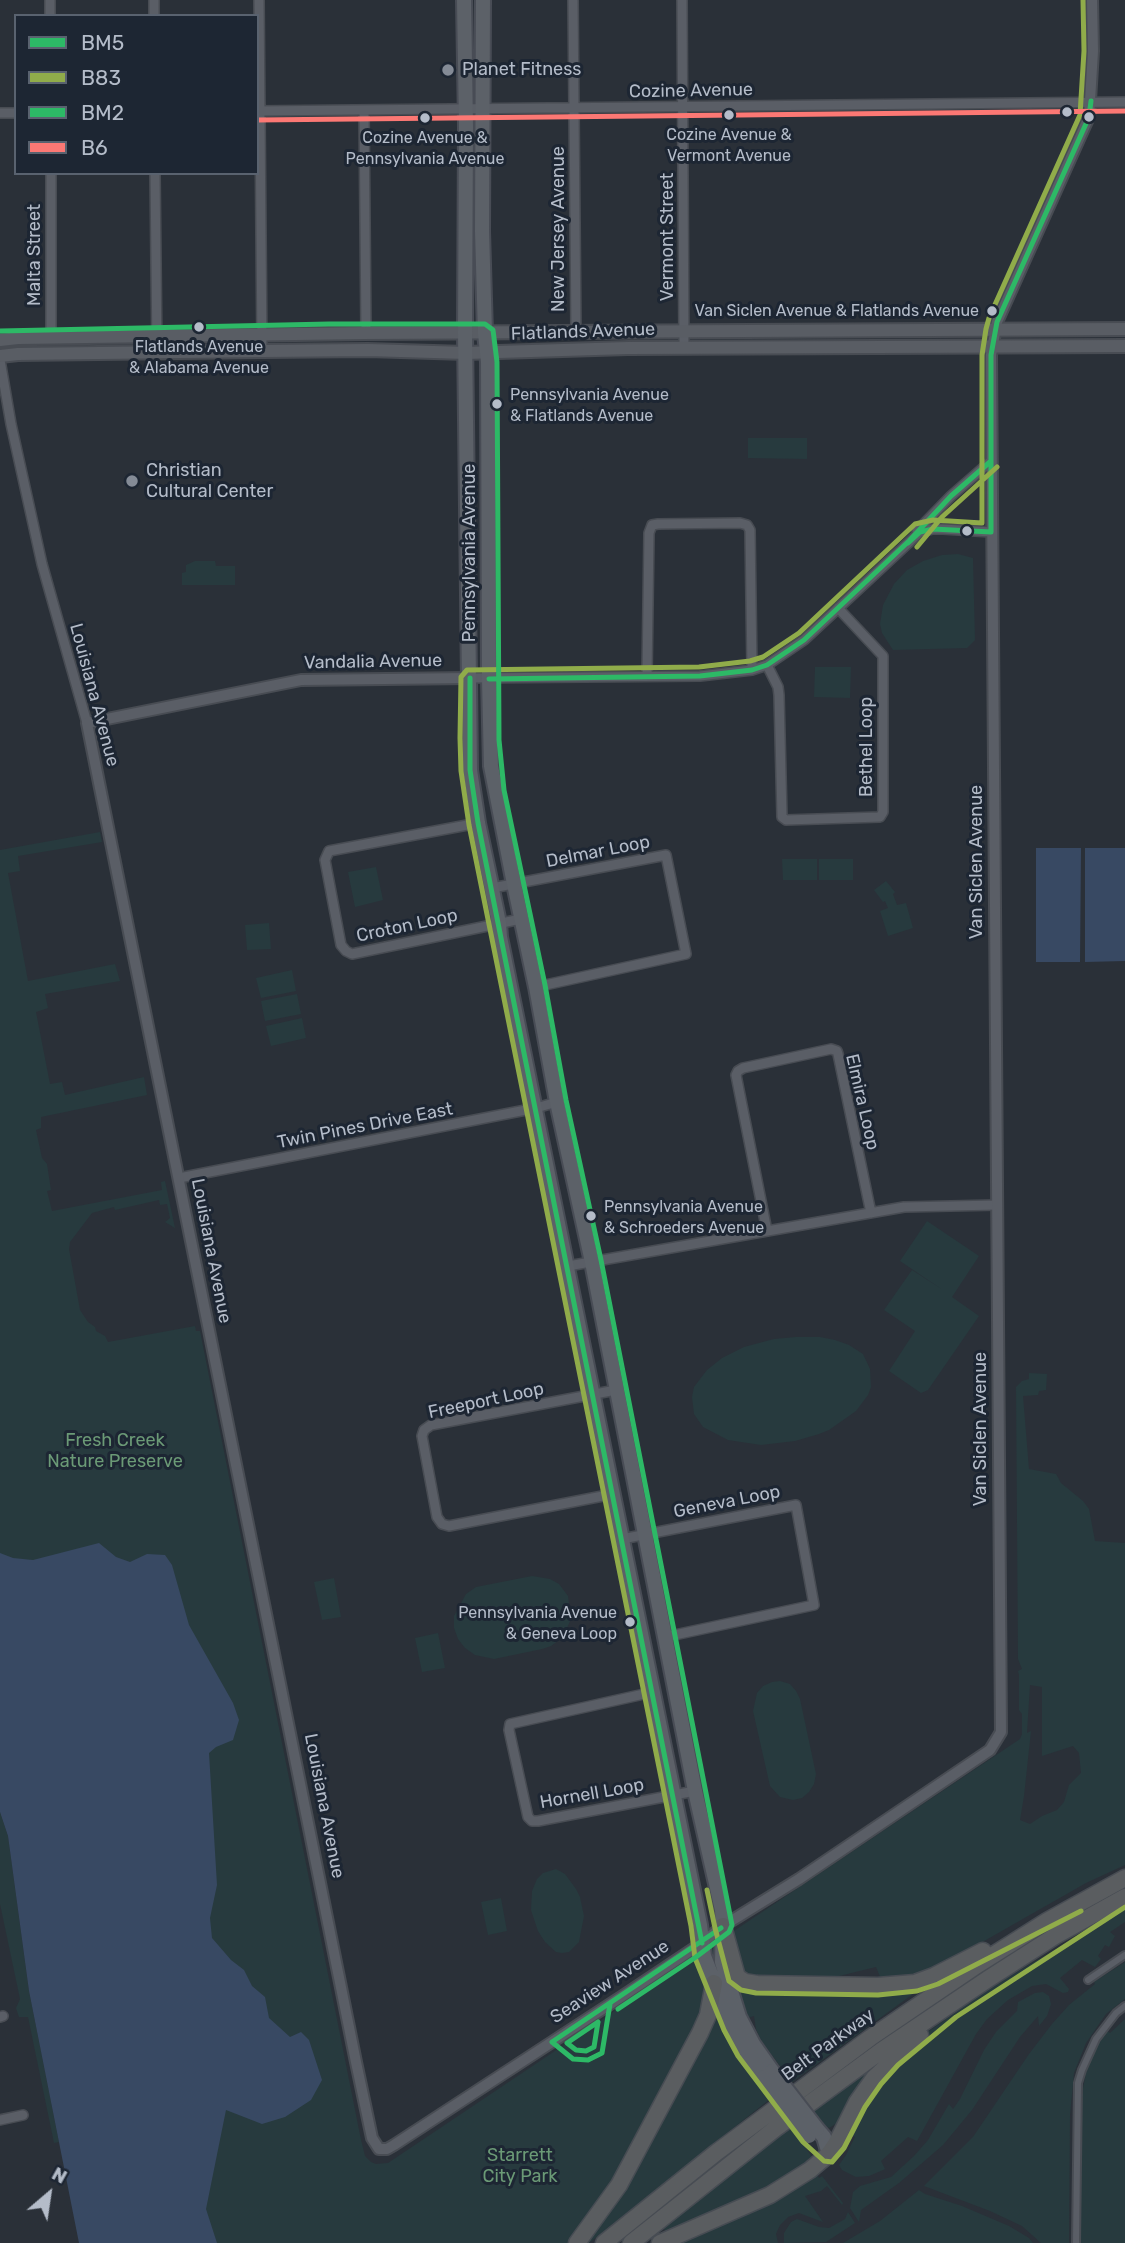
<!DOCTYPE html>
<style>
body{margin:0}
#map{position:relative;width:1125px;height:2243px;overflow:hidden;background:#2a3038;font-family:Rubik,sans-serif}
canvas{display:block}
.legend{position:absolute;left:14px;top:14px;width:245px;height:161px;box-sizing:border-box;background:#1d2633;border:2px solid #59626f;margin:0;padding:9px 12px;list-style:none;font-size:21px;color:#b4bcc9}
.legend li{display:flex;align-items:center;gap:14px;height:35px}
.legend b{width:35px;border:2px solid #59626f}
.north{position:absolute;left:14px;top:2159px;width:70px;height:70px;-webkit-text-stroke:5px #1d2633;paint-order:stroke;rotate:29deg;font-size:19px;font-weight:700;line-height:28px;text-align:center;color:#b4bcc9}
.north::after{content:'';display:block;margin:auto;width:24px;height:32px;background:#b4bcc9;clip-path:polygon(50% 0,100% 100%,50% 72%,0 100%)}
</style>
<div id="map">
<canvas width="1125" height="2243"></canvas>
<ul class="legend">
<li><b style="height:9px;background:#2db966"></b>BM5</li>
<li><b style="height:9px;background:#90ac4a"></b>B83</li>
<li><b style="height:9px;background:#2db966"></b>BM2</li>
<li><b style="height:9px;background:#fc7874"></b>B6</li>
</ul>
<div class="north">N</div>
</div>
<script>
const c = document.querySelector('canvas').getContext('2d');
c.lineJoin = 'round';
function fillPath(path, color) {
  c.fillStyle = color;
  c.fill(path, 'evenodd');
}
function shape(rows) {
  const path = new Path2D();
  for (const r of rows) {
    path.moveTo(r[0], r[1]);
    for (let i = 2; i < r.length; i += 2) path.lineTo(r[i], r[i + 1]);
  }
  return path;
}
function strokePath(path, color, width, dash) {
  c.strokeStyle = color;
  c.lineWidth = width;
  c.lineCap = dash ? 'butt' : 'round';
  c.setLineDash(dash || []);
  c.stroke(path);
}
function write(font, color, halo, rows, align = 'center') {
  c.font = font + ' Rubik,sans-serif';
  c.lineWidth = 6;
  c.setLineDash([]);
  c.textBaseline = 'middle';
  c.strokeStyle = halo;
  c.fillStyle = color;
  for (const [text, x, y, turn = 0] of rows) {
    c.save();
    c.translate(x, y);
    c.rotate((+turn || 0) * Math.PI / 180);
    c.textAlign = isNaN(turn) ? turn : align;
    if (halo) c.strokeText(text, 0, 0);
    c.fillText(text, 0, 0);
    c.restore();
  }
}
const green = shape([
 [748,438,807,438,807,459,748,458],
 [958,554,973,558,975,640,967,648,893,650,882,633,880,624,883,605,894,584,907,570,923,561,942,555],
 [195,561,215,561,216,566,235,566,235,585,182,585,182,573,186,572,186,565],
 [815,667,851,667,850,698,814,697],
 [100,832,102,842,18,856,20,871,8,873,28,981,115,964,120,981,45,994,48,1008,36,1012,50,1084,62,1082,65,1095,144,1077,147,1095,41,1117,41,1128,36,1130,42,1158,47,1164,51,1190,47,1191,52,1211,162,1190,161,1182,165,1181,175,1228,165,1222,170,1218,167,1204,160,1205,159,1200,115,1210,114,1207,92,1213,70,1242,69,1249,80,1310,88,1322,95,1327,96,1331,105,1336,108,1342,195,1326,196,1331,200,1331,361,2140,365,2156,371,2162,376,2164,388,2163,1020,1739,1022,1734,1022,1714,1019,1710,1019,1675,1018,1671,1022,1669,1018,1659,1016,1387,1022,1381,1029,1379,1029,1373,1047,1374,1046,1390,1039,1391,1038,1395,1023,1396,1029,1469,1056,1474,1061,1483,1083,1501,1089,1509,1095,1541,1125,1543,1125,1865,1086,1883,935,1969,913,1975,881,1979,876,1967,835,1977,803,1978,747,1975,700,2007,702,2013,656,2097,642,2131,620,2175,571,2243,205,2243,199,2221,223,1972,64,1562,0,1558,0,850],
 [1030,1685,1042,1687,1042,1756,1073,1746,1079,1753,1081,1773,1069,1785,1064,1802,1057,1810,1042,1816,1030,1824,1020,1820,1024,1796,1031,1731,1027,1733],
 [782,859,817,859,817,880,783,880],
 [819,859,853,859,853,880,819,880],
 [376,867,383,900,355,907,348,872],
 [886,881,895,892,893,894,897,905,906,903,913,928,888,936,880,911,888,908,885,901,883,902,874,890],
 [269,923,271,949,247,950,245,925],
 [292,970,296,991,261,998,256,978],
 [297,994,301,1014,265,1021,261,1001],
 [302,1018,306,1038,271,1046,266,1026],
 [927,1221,979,1256,952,1297,979,1316,928,1390,921,1393,889,1371,915,1331,884,1310,912,1270,943,1290,900,1261],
 [796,1337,820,1337,835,1340,849,1345,863,1354,870,1369,871,1387,868,1395,856,1411,829,1430,819,1434,795,1441,761,1445,728,1440,703,1427,694,1414,692,1397,694,1387,707,1370,722,1358,744,1347,774,1339],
 [532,1576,550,1579,559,1584,568,1596,571,1619,563,1637,551,1646,542,1649,494,1659,475,1655,465,1648,458,1639,454,1628,454,1616,466,1594,476,1587],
 [334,1578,341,1617,322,1620,314,1582],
 [438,1633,445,1668,422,1672,415,1638],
 [780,1681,790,1684,796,1691,800,1699,816,1774,814,1784,809,1792,802,1798,793,1800,780,1797,770,1786,753,1711,757,1693,763,1686,772,1682],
 [0,1812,8,1836,29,1991,59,2142,54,2143,28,2017,19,2017,16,2008,20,1999,0,1904],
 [556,1869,565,1874,576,1889,580,1897,584,1916,579,1942,569,1952,562,1953,556,1952,545,1942,538,1931,531,1910,532,1891,537,1879,543,1873],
 [501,1898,507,1931,488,1935,481,1902],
 [1125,1909,1125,1922,1110,1932,1115,1936,1109,1947,1105,1945,1098,1956,1101,1959,1095,1967,1082,1960,1060,1978,1069,1989,1068,1992,1063,1993,1046,1984,1032,1986,1008,2000,987,2019,976,2034,917,2141,908,2137,881,2161,885,2169,883,2170,869,2176,856,2177,842,2170,839,2165,846,2155,855,2137,847,2133,857,2111,899,2057,929,2031,970,2002,1010,1976],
 [1125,1962,1125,1999,1106,2014,1086,2043,1074,2073,1070,2115,1069,2243,1041,2243,1022,2226,990,2211,924,2186,973,2137,1029,2054,1052,2024,1069,2005,1095,1984,1094,1982],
 [739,1988,873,1990,907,1988,913,1994,792,2082,762,2042,756,2029,754,2016,747,2018,738,1993],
 [1043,1992,1049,1996,1051,2004,1047,2016,1039,2026,1038,2016,1020,2037,972,2110,943,2145,899,2183,861,2210,859,2222,850,2208,853,2192,860,2186,891,2177,914,2156,928,2140,949,2104,953,2109,960,2099,984,2050,996,2032,1017,2011,1018,2002,1035,1993],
 [717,2019,742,2061,770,2099,589,2243,581,2243,713,2020],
 [1125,2019,1125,2243,1081,2243,1081,2098,1087,2068,1097,2044,1106,2030,1110,2033],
 [878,2060,880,2063,840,2124,837,2123,829,2128,824,2125,811,2108],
 [790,2125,812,2157,809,2159,811,2162,779,2182,749,2198,666,2231,663,2228,696,2198,751,2154,760,2151],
 [816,2172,819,2178,822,2176,843,2203,842,2205,827,2186,821,2191,805,2196,823,2222,799,2213,788,2217,780,2225,776,2234,778,2243,670,2243],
 [919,2190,925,2194,962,2206,1009,2226,1029,2238,1033,2243,843,2243,880,2221],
 [848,2212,855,2223,826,2242,784,2243,784,2233,791,2222,797,2219,819,2227,829,2228,845,2219]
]);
const water = shape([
 [1036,848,1081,848,1080,962,1036,962],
 [1085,848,1125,848,1125,961,1085,962],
 [99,1543,116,1557,130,1562,147,1554,165,1555,172,1565,189,1625,233,1703,239,1720,233,1740,216,1747,209,1753,217,1885,210,1918,212,1938,231,1960,244,1970,252,1986,265,1997,269,2018,290,2037,301,2032,309,2040,322,2080,311,2100,285,2117,262,2124,226,2110,206,2209,217,2243,79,2243,29,1991,8,1836,0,1812,0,1553,13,1558,33,1560]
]);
const pedestrian = shape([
 [1088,1980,1125,1955],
 [1076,2243,1078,2083,1082,2070,1096,2039,1116,2013,1125,2006]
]);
const minor = shape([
 [50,0,50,16],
 [154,0,154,16],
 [259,0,262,351],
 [573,0,576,332],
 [682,0,684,348],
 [364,110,366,333],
 [257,111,1125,102],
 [0,113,16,113],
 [155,173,157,353],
 [51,337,51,173],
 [0,360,11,424,42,564,87,723],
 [917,531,951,496,991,461],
 [767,665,778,687,779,695,782,817,786,820,880,817,883,812,883,656,838,608],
 [647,676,649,533,652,525,658,524,740,523,747,525,750,530,752,670],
 [470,678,700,676,752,670,767,665,804,640,920,532,933,529,943,529,991,532],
 [478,823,329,851,325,860,341,945,346,951,352,954,521,919],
 [492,888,666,855,686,954,536,987],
 [179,1178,536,1108,557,1102],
 [767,1231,736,1075,738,1071,743,1068,831,1049,837,1051,838,1054,871,1213],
 [568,1266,904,1207,997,1205],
 [613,1494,449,1526,442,1524,437,1517,422,1436,424,1430,431,1425,616,1390],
 [622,1539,796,1505,814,1605,665,1637],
 [653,1692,510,1724,509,1730,528,1817,532,1821,538,1821,695,1791],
 [0,2017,3,2016],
 [0,2120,23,2115]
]);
const tertiary = shape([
 [470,678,301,680,87,723,356,2062,372,2138,379,2149,387,2149,394,2145,621,1997,702,1943,723,1926,799,1879,990,1750,1001,1732,991,355,997,322,1089,117,1093,51,1092,0]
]);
const secondary = shape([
 [0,340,18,338,366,333,1125,329],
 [0,356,18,354,262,351,368,350,466,353,628,348,1125,346]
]);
const primary = shape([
 [464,0,466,126,465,333,470,770,478,823,499,923,500,937,700,1925,704,1956,732,2027,746,2052,764,2077],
 [483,0,482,231,485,333,488,362,489,679,491,766,514,884,536,987,557,1102,592,1262,695,1791,722,1910,723,1926,722,1962,739,2017,753,2044,772,2071],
 [817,2129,824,2137,829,2154]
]);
const motorway = shape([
 [723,1926,737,1977,745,1982,757,1984,878,1986,915,1983,934,1976,983,1951],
 [577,2243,619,2185,700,2033,708,2015,714,1983],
 [604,2243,717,2152,870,2038,979,1964,1047,1921,1125,1878],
 [631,2243,776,2128,881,2051,988,1979,1055,1936,1125,1897],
 [660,2243,770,2195,810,2170,829,2154,836,2144,857,2102,874,2078,920,2035]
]);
const primaryBridge = shape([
 [772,2071,817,2129],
 [764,2077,809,2136]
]);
const bus1 = shape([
 [991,532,991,355,997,322,1089,117,1091,101],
 [908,543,920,532,933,529,991,532],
 [470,678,470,770,478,823,702,1943],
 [489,679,700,676,752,670,767,665,804,640,909,541,951,496,991,461],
 [552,2042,721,1928],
 [552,2042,573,2059,588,2060,602,2053,610,2004]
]);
const bus2 = shape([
 [1083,0,1084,51,1080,115,989,318,986,329,982,355,982,523,933,520,915,524,799,633,763,657,750,661,699,667,467,670,461,677,460,738,461,771,469,825,691,1926,695,1958,724,2030,738,2056,803,2142,824,2161,832,2162,844,2148,865,2107,881,2084,898,2065,956,2017,1125,1907],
 [917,547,942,517,997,467],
 [707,1890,715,1928,729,1981,741,1990,756,1993,878,1995,917,1991,938,1984,1081,1911]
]);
const bus3 = shape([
 [0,331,329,324,485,324,493,330,497,362,499,740,504,790,545,985,566,1100,601,1260,732,1925,729,1932,696,1957,618,2009],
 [598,2022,594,2047,586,2051,576,2050,567,2043,598,2022]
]);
const bus4 = shape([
 [257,120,1125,111]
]);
const markers = [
 [448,70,7,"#848b96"],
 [1067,112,6,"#b4bcc9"],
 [729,115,6,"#b4bcc9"],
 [1089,117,6,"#b4bcc9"],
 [425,118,6,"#b4bcc9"],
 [992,311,6,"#b4bcc9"],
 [199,327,6,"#b4bcc9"],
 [497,404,6,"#b4bcc9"],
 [132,481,7,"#848b96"],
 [967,531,6,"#b4bcc9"],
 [591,1216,6,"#b4bcc9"],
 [630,1622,6,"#b4bcc9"]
];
const busNames = [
 ["Cozine Avenue &",729,135],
 ["Vermont Avenue",729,156],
 ["Cozine Avenue &",425,138],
 ["Pennsylvania Avenue",425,159],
 ["Van Siclen Avenue & Flatlands Avenue",979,311,"right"],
 ["Flatlands Avenue",199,347],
 ["& Alabama Avenue",199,368],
 ["Pennsylvania Avenue",510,395,"left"],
 ["& Flatlands Avenue",510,416,"left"],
 ["Pennsylvania Avenue",604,1207,"left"],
 ["& Schroeders Avenue",604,1228,"left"],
 ["Pennsylvania Avenue",617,1613,"right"],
 ["& Geneva Loop",617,1634,"right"]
];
const poiNames = [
 ["Planet Fitness",462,70],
 ["Christian",146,471],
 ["Cultural Center",146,492]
];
const streetNames = [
 ["Cozine Avenue",691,91,-1],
 ["New Jersey Avenue",559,229,-90],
 ["Vermont Street",668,237,-90],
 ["Malta Street",35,255,-90],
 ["Flatlands Avenue",583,332,-2],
 ["Pennsylvania Avenue",470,553,-90],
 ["Vandalia Avenue",373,662,-1],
 ["Louisiana Avenue",94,695,75],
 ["Bethel Loop",867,747,-90],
 ["Delmar Loop",598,852,-11],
 ["Van Siclen Avenue",977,862,-90],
 ["Croton Loop",407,926,-12],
 ["Elmira Loop",862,1102,77],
 ["Twin Pines Drive East",365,1126,-11],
 ["Louisiana Avenue",211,1251,79],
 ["Freeport Loop",486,1401,-12],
 ["Van Siclen Avenue",981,1429,-90],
 ["Geneva Loop",727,1502,-11],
 ["Hornell Loop",592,1794,-10],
 ["Louisiana Avenue",324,1806,79],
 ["Seaview Avenue",610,1982,-33],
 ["Belt Parkway",828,2045,-36]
];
const parkNames = [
 ["Fresh Creek",115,1441],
 ["Nature Preserve",115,1462],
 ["Starrett",520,2156],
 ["City Park",520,2177]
];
fillPath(green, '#273a3e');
fillPath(water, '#384963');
strokePath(pedestrian, '#484c53', 10);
strokePath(minor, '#484c53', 12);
strokePath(tertiary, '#484c53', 14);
strokePath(secondary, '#484c53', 16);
strokePath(primary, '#484c55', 18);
strokePath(motorway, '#474c53', 19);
strokePath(pedestrian, '#5a5e66', 6);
strokePath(minor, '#5a5e66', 9);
strokePath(tertiary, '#5a5e66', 10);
strokePath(secondary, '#595d64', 12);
strokePath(primary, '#5c6168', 14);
strokePath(motorway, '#5a5d60', 16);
strokePath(primaryBridge, '#484c55', 18, []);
strokePath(primaryBridge, '#5c6168', 14);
strokePath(bus1, '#2db966', 5);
strokePath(bus2, '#90ac4a', 5);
strokePath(bus3, '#2db966', 5);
strokePath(bus4, '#fc7874', 5);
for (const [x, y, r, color] of markers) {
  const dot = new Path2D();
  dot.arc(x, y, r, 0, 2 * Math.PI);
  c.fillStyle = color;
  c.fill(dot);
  strokePath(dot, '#1d2633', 2.5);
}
write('16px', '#b4bcc9', '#1d2633', busNames);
write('18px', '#b4bcc9', '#1d2633', poiNames, 'left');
write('18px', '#b4bcc9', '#1d2633', streetNames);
write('18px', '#6b9a76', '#1d2633', parkNames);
</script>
